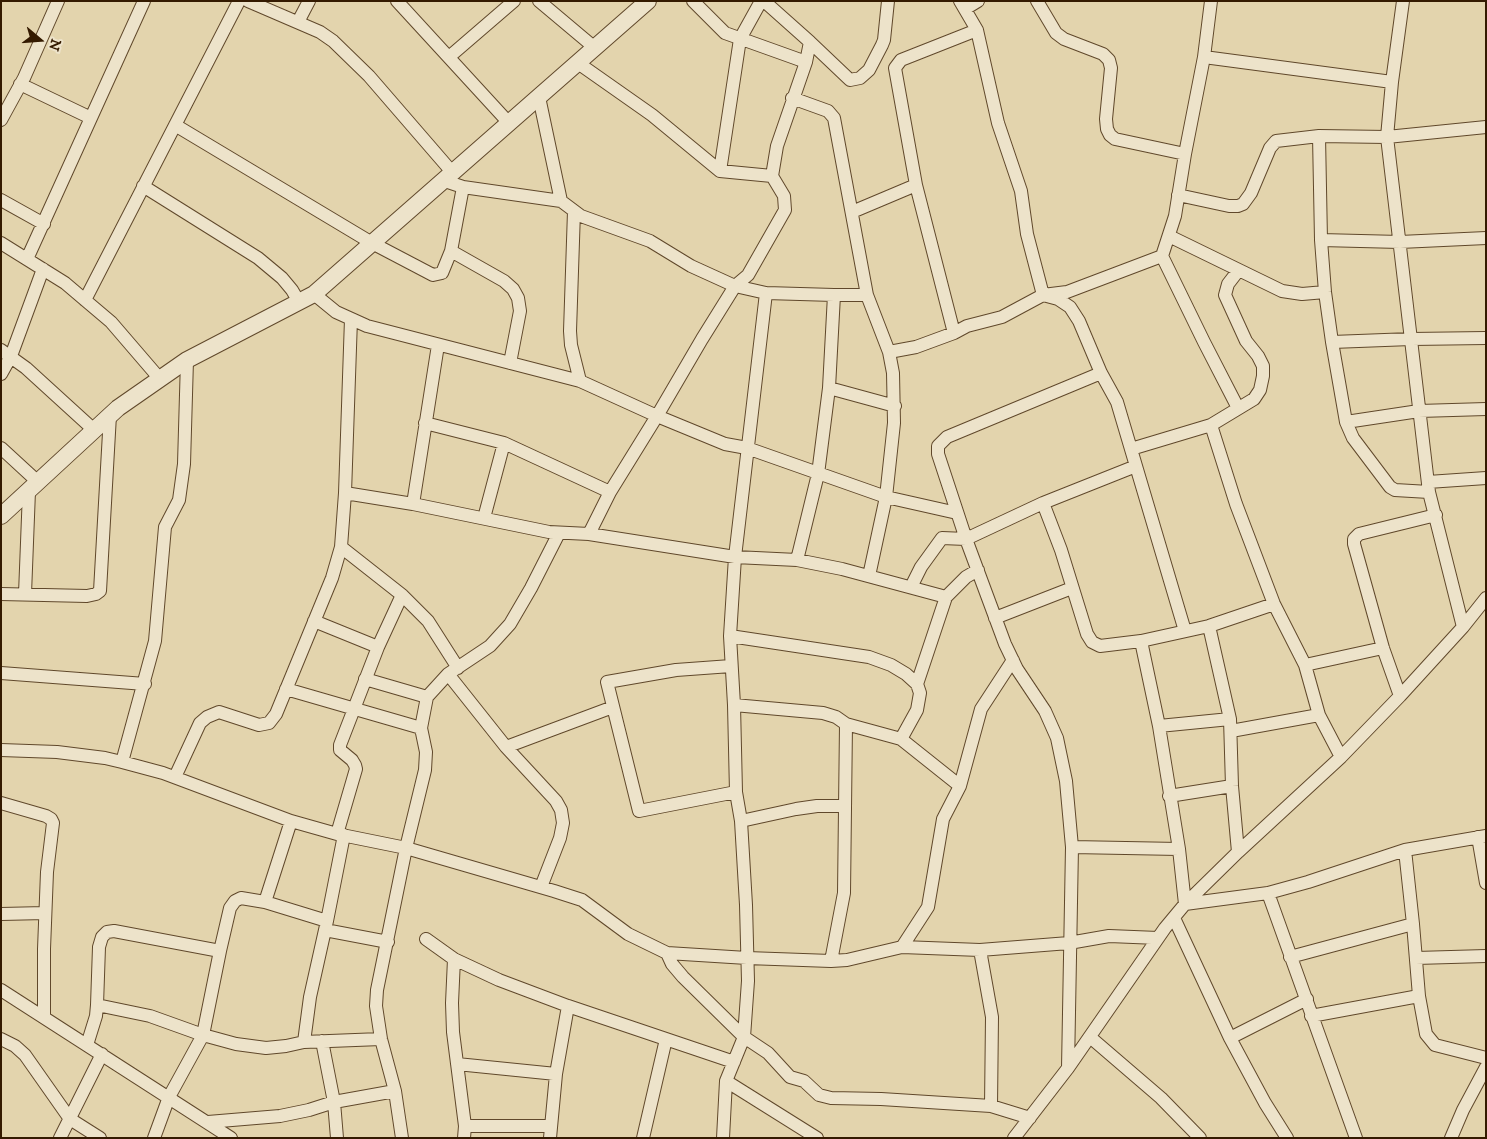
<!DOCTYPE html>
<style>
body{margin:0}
#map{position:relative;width:1487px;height:1139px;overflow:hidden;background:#e3d4ad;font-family:"IM FELL DW Pica",serif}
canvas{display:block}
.frame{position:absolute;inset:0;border:2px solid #341a00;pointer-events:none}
.north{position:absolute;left:15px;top:15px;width:50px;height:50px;-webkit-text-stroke:4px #ede3ca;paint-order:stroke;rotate:108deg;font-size:14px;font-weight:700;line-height:20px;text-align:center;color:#341a00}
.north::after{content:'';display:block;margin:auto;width:18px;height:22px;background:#341a00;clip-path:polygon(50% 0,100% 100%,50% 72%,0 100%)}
</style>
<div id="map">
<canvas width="1487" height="1139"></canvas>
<div class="frame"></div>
<div class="north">N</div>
</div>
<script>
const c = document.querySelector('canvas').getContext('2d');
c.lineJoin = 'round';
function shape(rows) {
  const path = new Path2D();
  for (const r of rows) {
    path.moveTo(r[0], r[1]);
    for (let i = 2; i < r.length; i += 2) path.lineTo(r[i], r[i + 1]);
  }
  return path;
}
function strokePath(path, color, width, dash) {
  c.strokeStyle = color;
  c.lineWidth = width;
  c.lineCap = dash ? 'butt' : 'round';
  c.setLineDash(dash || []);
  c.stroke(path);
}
const minor = shape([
 [248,1,320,32,333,41,369,76,452,172],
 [397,1,509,123],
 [539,1,595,48],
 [693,1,725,33,806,62],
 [764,1,810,42,850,80,860,78,869,70,882,45,884,40,888,1],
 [1037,1,1056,33,1064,39,1103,54,1109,60,1111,68,1106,119,1107,129,1110,135,1115,139,1185,154],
 [1211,1,1204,57,1185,154,1175,216,1162,256,1204,342,1238,408],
 [1403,1,1392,82,1387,137,1429,492,1463,627],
 [965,9,978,1],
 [298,22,309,1],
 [449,57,514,1],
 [1204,57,1392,82],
 [578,63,652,115,720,171,772,176],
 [20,84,91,118],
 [539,97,561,201],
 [792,98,828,111,834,118,867,295,889,352,893,373,894,423,886,497,869,576],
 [1,120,24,78,58,1],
 [175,125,372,243,433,275,442,273,451,251,463,187],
 [1319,136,1321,240,1325,292,1332,342,1346,422,1353,438,1390,487,1395,490,1429,492],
 [720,171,740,39,761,1],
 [442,180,463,187,561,201,581,216,650,241,691,266,735,286,766,293,834,295,867,295],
 [143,186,258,258,282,278,292,290,299,302],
 [1178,195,1229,206,1238,206,1243,204,1251,193,1270,148,1276,141,1319,136,1387,137,1486,127],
 [1,200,44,224],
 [574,211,570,331,571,345,580,381],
 [852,212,916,185],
 [1169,236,1282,291,1302,294,1325,292],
 [1321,240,1400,242,1486,238],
 [1,243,65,283,85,300,111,322,160,379],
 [451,251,504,281,513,289,518,298,520,311,510,363],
 [27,259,144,1],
 [314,294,336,312,367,326,580,381,657,416,725,444,747,448,886,497,957,513],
 [85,300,239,1],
 [954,333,916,185,895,68,901,60,977,30],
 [1332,342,1411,339,1486,338],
 [1,350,26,368,94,430],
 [889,352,916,347,954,333,967,326,1002,317,1043,295,1067,292,1162,256],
 [1,374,11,356,43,269],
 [829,388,895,406],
 [1346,422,1419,411,1486,409],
 [425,423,504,443,610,492],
 [1211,425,1236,504,1274,604,1305,665,1319,715,1341,757],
 [1,448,38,482],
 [1131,449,1211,425,1254,399,1260,390,1263,376,1263,366,1258,356,1246,341,1225,295,1228,284,1238,271],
 [1136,466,1185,631],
 [1428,482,1486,478],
 [345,493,413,504,549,532,589,534,735,557,797,560,842,569,946,597],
 [1043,503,1061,550,1087,634,1092,642,1100,646,1141,641,1209,626,1274,604],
 [413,504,438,345],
 [484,518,504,443],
 [589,534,610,492,657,416,702,339,735,286,748,275,785,210,784,196,772,176,777,146,806,62,810,42],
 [341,547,402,595,428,621,458,668],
 [797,560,818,474,829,388,834,295],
 [911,587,921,567,942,538,966,539,1043,503,1136,466,1117,402,1101,373,1079,321,1070,307,1058,299,1043,295,1027,234,1021,191,998,123,977,30,960,1],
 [1,594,87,596,96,594,100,591,110,415],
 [25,594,29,491],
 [995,618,1072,588],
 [314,621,378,647],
 [1209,626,1230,719,1232,786,1238,852],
 [730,636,869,657,891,665,906,674,917,684,920,693,917,710,901,739],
 [1141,641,1159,726,1179,849,1185,904,1268,893,1308,882,1405,850,1486,836],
 [1305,665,1383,648],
 [731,666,676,670,607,682,639,811,736,792],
 [1,673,145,684],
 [448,674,506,747],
 [365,679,427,697],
 [917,684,946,597,966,577,978,570],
 [286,689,421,728],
 [1400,696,1383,648,1354,544,1354,539,1359,534,1436,515],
 [734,705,823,713,836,717,846,724,901,739,960,786],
 [1159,726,1230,719],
 [1231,731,1319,715],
 [1,750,57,752,105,758,122,762,163,773,291,821,337,834,406,848,554,891,582,900,628,934,667,953,747,958,831,961,847,960,902,947,980,950,1069,943,1109,936,1158,938],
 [122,762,155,641,165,527,179,500,184,464,187,360],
 [175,777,200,723,207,717,219,712,259,725,269,723,276,714,332,578,341,547,345,493,351,319],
 [1169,796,1232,786],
 [1,803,46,816,51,819,53,823,47,872,44,949,44,1017],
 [741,821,796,809,817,806,845,806],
 [337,834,356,769,355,765,352,760,340,750,340,745,378,647,402,595],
 [1478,837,1486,883],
 [1072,847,1179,849],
 [1405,850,1413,924,1419,996,1426,1034,1435,1045,1486,1058],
 [541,887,560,838,563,823,561,810,556,801,506,747,613,707],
 [1268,893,1356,1138],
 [265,902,327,921],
 [1,914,45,913],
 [1174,918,1230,1038,1265,1103,1287,1138],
 [325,930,388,942],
 [426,939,454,959,499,980,568,1006,734,1062],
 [902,947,928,907,943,819,960,786,981,709,1013,660],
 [980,950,992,1017,991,1106],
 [667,953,672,964,683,977,744,1037,768,1053,790,1077,804,1081,819,1095,831,1098,881,1099,991,1106,1030,1118],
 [1290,957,1413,924],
 [1416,958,1486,956],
 [454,959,452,1003,453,1032,465,1126,464,1138],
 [831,961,844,893,846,724],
 [1,990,231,1138],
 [97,1005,150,1016,203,1035,236,1044,266,1048,286,1046,304,1042,381,1039],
 [1311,1016,1419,996],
 [1090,1037,1161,1098,1200,1138],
 [1230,1038,1307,999],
 [1,1039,15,1046,25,1055,70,1119,100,1138],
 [322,1041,334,1102,337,1138],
 [304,1042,310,997,327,921,344,835],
 [87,1045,96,1016,97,1005,99,947,102,937,107,932,114,931,220,951],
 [457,1064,556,1074],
 [1068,1068,1072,847,1066,781,1057,738,1045,711,1017,669,1005,644,966,539,938,454,938,446,947,437,1101,373],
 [726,1081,817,1138],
 [208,1122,280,1116,309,1110,334,1102,395,1091],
 [465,1126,551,1126],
 [60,1138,102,1054],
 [154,1138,169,1097,203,1035,220,951,230,908,235,901,241,898,265,902,291,821],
 [402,1138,395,1091,381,1039,376,1006,377,990,406,848,425,770,426,752,421,728,427,697,448,674,490,646,510,624,531,588,559,533],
 [550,1138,556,1074,568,1006],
 [643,1138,666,1039],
 [723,1138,726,1081,744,1037,748,981,746,905,741,821,736,792,734,705,730,636,735,557,766,293],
 [1014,1138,1068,1068,1165,928,1185,904,1238,852,1341,757,1400,696,1463,627,1486,598],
 [1451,1138,1463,1110,1486,1067]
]);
const tertiary = shape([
 [1,516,118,408,187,360,314,294,648,1]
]);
strokePath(minor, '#60482b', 14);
strokePath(tertiary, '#60482b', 18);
strokePath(minor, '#ede3ca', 12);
strokePath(tertiary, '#ede3ca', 16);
</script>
